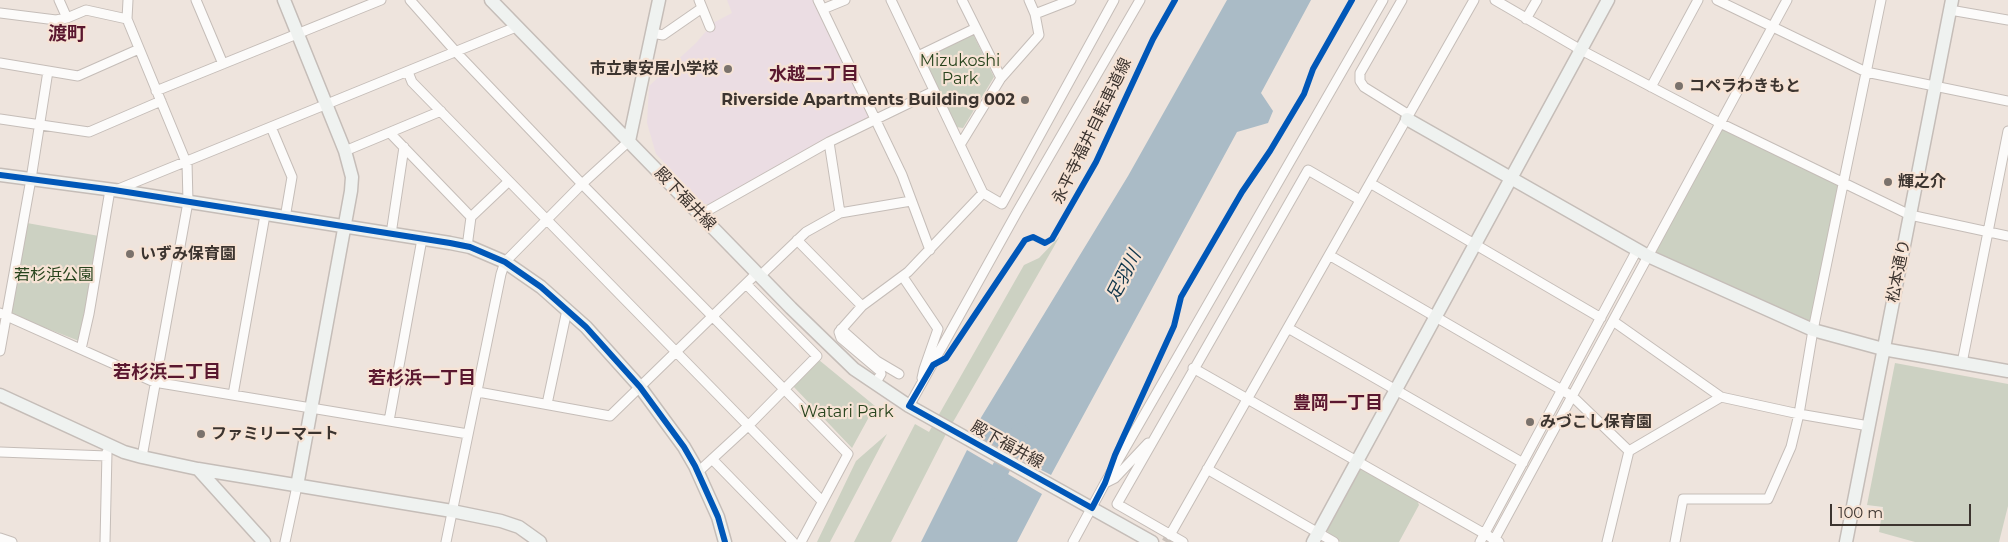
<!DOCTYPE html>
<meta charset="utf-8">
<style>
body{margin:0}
#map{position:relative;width:2008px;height:542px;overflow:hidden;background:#eee4dd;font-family:Montserrat,sans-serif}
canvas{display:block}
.scale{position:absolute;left:1830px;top:504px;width:141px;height:22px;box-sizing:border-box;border:2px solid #3c342f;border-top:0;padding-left:6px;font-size:15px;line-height:18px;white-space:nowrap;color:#3c342f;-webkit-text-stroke:4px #f6e3d5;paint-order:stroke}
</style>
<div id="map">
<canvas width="2008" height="542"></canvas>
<div class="scale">100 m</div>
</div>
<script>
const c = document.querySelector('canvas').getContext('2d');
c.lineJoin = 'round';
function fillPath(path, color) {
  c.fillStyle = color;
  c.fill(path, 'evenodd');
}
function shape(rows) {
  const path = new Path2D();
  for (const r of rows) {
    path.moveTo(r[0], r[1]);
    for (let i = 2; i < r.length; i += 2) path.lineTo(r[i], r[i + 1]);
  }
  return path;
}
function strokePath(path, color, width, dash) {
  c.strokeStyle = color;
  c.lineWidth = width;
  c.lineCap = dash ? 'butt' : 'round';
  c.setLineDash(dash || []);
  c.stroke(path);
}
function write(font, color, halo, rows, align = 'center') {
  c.font = font + ' Montserrat,"Noto Sans JP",sans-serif';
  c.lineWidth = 4.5;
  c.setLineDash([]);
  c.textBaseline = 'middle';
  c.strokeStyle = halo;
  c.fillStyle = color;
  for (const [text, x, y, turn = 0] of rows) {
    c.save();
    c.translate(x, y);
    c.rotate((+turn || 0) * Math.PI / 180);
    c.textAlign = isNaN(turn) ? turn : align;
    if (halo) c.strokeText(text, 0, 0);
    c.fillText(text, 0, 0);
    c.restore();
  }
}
const education = shape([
 [727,0,814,0,869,114,867,119,710,204,704,204,656,154,647,123,649,86,696,43,713,23,732,13]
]);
const green = shape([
 [973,34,994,77,963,128,956,127,923,57],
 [1718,127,1843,184,1813,330,1650,252],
 [27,223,99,236,79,341,10,314],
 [1060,236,945,436,891,542,854,542,915,424,929,432,1024,265,1039,258],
 [819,360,875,406,852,448,793,386],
 [1895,363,2008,384,2008,506,1999,542,1915,542,1879,532,1883,507,1867,505],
 [887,434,830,542,817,542,856,461],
 [1363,469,1417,500,1419,505,1399,542,1341,542,1328,535,1327,530,1359,470]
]);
const water = shape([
 [1227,0,1311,0,1261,93,1273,111,1268,123,1237,132,1051,475,971,434,1128,176],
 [967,450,1042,494,1017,542,921,542]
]);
const river = shape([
 [989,491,1020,432]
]);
const streetTunnel = shape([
 [1166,542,1170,535]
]);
const street = shape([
 [59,0,67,18],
 [128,0,127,19,186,162],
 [196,0,223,64],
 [410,0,456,52,582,184,848,454,801,542],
 [699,0,710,27],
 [818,0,902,175,930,250],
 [891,0,983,193,1002,204,1114,0],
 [962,0,1001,78],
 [1029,0,1035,14,1071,0],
 [1402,0,1360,73,1360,81,1364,87,1409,115],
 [1495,0,1581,50,1720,123,1910,215,2008,236],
 [1717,0,1866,72,2008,101],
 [823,9,845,0],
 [1950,10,2008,20],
 [0,13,56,20,67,18,86,10,127,19],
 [1526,19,1537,0],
 [652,33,663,35,702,8],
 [918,56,976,28],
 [0,63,78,76,139,49],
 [408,72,412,82,822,501],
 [1651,87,1698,0],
 [156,91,381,0],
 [0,119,89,132,161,101],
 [271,127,292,177,285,218],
 [390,133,471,217],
 [829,142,840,213],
 [960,145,1001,78,1039,35,1035,14],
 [345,151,441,111],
 [1370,183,1601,318],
 [116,190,516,27],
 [700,215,829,142,934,91],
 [391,234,404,147],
 [797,240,862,306],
 [467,247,471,217,509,181],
 [1329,255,1572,396,1629,451],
 [760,276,806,232,840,213,911,201],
 [903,277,938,329,924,369,922,378],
 [0,313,154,382,468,434],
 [1613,321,1721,397,1799,414,1869,426],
 [1288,328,1523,463],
 [841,329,877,361,899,374],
 [81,349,89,314,110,190],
 [0,351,31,179,48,71],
 [1962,363,2008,131],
 [1193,368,1499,542],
 [875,384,881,374,880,371,841,338,839,332,862,306,908,272,983,193],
 [478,392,610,416,757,273],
 [233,395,265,215],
 [547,404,567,310],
 [909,406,1017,212,1140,0],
 [389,421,422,239],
 [0,452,107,456],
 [142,457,188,202,187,162],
 [712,459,793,542],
 [1207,469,1334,542],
 [698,472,748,426,817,356,746,284],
 [1105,483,1115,478,1148,443],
 [1170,535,1474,0],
 [0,538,12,542],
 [105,542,107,452],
 [285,542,297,486],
 [446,542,501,274,505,262,582,184,629,141],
 [1073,542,1105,483,1383,0],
 [1183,542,1117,504,1308,170,1360,200],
 [1480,542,1637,250],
 [1493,542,1787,0],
 [1607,542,1629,451,1721,397],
 [1675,542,1683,499,1768,499,1791,447,1799,414,1813,330,1881,0]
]);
const secondary = shape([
 [284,0,345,151,352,177,351,191,297,486],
 [491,0,791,308,854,369,909,406,1152,542],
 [1407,119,1648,256,1813,330,1883,349,2008,371],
 [629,141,659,0],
 [0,175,114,190,450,243,470,247,505,262,541,287,586,327,640,387,684,447,695,466,718,517,725,542],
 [0,395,124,452,142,457,198,469,452,511,501,521,519,527,540,542],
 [198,469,264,542],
 [1313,542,1608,0],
 [1846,542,1952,0]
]);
const cycleway = shape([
 [1175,0,1153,39,1096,162,1052,239,1045,243,1033,237,1025,240,946,358,933,365,909,406,1092,508,1105,483,1115,455,1174,326,1181,297,1242,192,1270,151,1304,94,1313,69,1352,0],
 [0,175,114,190,450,243,470,247,505,262,541,287,586,327,640,387,684,447,695,466,718,517,725,542]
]);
const markers = [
 [728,69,5,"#7a726c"],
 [1679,86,5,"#7a726c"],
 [1025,100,5,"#7a726c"],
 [1888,182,5,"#7a726c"],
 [130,254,5,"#7a726c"],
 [1530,422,5,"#7a726c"],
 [201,434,5,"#7a726c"]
];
const parkNames = [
 ["Mizukoshi",960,61],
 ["Park",960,79],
 ["若杉浜公園",54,275],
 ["Watari Park",847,412]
];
const poiNames = [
 ["市立東安居小学校",718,69,"right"],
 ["コペラわきもと",1689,86],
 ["Riverside Apartments Building 002",1015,100,"right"],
 ["輝之介",1898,182],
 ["いずみ保育園",140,254],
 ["みづこし保育園",1540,422],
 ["ファミリーマート",211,434]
];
const streetNames = [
 ["永平寺福井自転車道線",1092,131,-64],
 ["殿下福井線",685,199,46],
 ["松本通り",1899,271,-79],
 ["殿下福井線",1007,445,29]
];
const neighbourhoodNames = [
 ["水越二丁目",814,75],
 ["若杉浜二丁目",167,373],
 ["若杉浜一丁目",422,379],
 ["豊岡一丁目",1338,404]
];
const waterNames = [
 ["足羽川",1124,276,-63]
];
const quarterNames = [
 ["渡町",67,34]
];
fillPath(education, '#ebdde3');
fillPath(green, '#ccd1c2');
fillPath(water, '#aabbc6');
strokePath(river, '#aabbc6', 18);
strokePath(streetTunnel, '#cac1ba', 9, [9, 4.5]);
strokePath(street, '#c5bdb8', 11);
strokePath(secondary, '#c5bdb8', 15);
strokePath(street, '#fcfbfa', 9);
strokePath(secondary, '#eff2f0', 12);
strokePath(cycleway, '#0057b8', 6);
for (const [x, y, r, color] of markers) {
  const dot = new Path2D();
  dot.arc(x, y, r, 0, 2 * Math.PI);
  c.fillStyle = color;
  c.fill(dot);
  strokePath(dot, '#f6e3d5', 2);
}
write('16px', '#28441d', '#f6e3d5', parkNames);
write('bold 16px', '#3c342f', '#f6e3d5', poiNames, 'left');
write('16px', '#3c342f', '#f6e3d5', streetNames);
write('bold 18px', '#5a172f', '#f6e3d5', neighbourhoodNames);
write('italic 18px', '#0f364b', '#f6e3d5', waterNames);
write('bold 19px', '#5a172f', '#f6e3d5', quarterNames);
</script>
